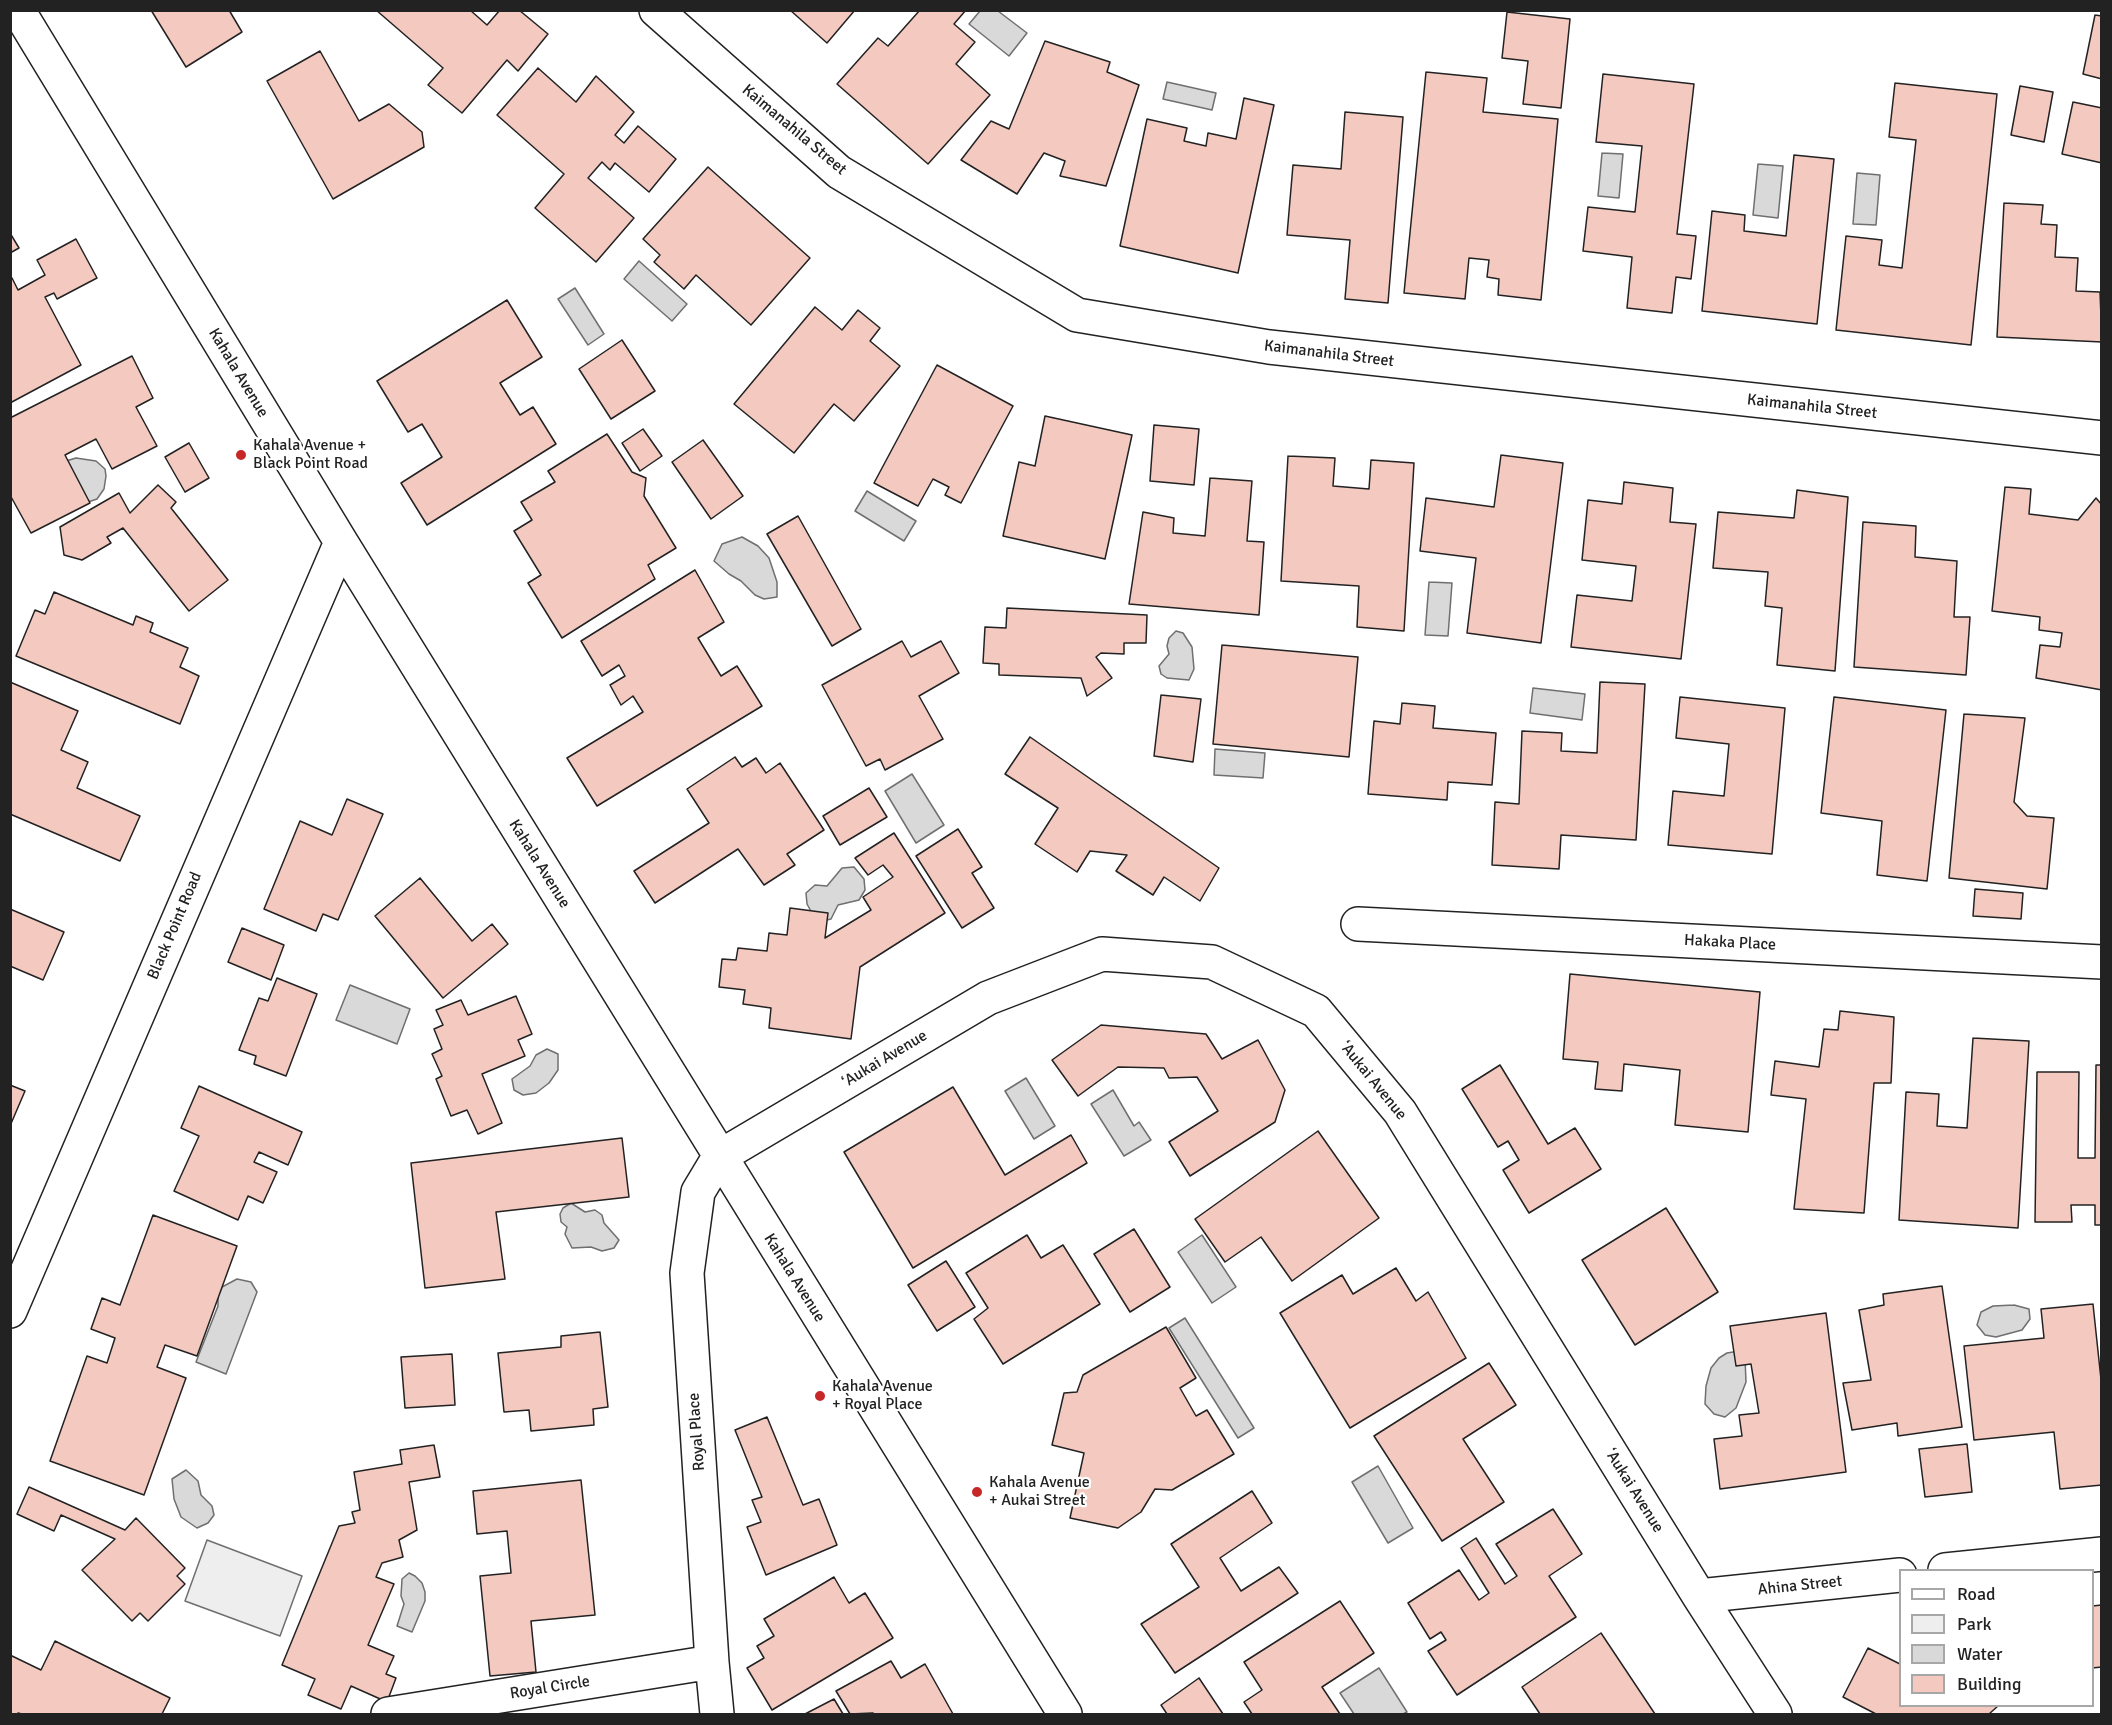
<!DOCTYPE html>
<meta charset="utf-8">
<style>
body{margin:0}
#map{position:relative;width:2112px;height:1725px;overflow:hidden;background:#fff;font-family:Signika,sans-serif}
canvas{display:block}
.frame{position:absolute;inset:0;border:12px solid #222;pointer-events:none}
.legend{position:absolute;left:1899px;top:1569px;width:195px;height:138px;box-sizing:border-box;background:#fff;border:2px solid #a7a7a7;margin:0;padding:8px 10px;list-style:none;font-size:18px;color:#222}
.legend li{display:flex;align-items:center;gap:12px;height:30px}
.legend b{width:30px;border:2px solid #a7a7a7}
</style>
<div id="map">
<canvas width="2112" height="1725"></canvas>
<div class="frame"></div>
<ul class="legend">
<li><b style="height:8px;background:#fff"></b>Road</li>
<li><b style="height:16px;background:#eee"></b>Park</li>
<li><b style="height:16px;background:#d9d9d9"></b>Water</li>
<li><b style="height:16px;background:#f3c9c0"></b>Building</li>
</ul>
</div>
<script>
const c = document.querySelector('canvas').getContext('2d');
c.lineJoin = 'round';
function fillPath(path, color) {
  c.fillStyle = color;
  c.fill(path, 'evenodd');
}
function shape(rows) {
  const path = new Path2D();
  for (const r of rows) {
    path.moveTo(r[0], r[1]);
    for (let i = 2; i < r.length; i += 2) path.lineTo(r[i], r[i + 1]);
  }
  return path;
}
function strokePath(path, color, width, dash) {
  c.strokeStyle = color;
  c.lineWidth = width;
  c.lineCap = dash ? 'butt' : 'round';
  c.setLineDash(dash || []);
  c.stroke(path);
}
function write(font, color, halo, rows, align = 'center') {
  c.font = font + ' Signika,sans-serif';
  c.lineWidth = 4.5;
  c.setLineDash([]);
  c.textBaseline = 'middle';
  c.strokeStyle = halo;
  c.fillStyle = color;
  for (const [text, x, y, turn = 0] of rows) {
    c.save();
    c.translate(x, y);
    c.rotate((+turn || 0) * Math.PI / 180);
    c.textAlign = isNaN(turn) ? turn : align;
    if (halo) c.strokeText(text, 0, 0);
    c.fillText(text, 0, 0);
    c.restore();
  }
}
const green = shape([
 [207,1540,302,1576,280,1636,185,1601,207,1540]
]);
const water = shape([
 [980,11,998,11,1027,33,1009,56,969,24,980,11],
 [1167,82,1216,93,1212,110,1163,99,1167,82],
 [1602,153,1623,154,1619,198,1598,196,1602,153],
 [1758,164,1783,166,1778,218,1753,215,1758,164],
 [1857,173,1880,175,1876,225,1853,224,1857,173],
 [639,261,687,304,672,321,624,279,639,261],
 [575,288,604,334,588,345,558,299,575,288],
 [76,458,96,461,105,469,106,476,104,489,97,499,85,503,66,461,76,458],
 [867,491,916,521,904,541,855,511,867,491],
 [742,537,758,546,769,558,777,582,777,597,764,599,755,595,741,581,729,574,714,561,722,544,742,537],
 [1429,582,1452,583,1448,636,1425,635,1429,582],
 [1176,631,1183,633,1192,647,1194,669,1189,680,1167,678,1161,674,1159,666,1169,654,1167,646,1169,638,1176,631],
 [1533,688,1585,694,1582,720,1530,713,1533,688],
 [1215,749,1265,753,1263,778,1214,775,1215,749],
 [912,774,944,825,916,843,885,791,912,774],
 [854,867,864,879,865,890,859,900,838,905,831,919,823,921,813,915,807,904,806,893,815,885,827,886,842,868,854,867],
 [350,985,410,1009,397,1044,336,1020,350,985],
 [547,1049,558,1054,558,1070,549,1083,536,1093,523,1095,514,1090,512,1079,530,1066,536,1055,547,1049],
 [1026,1078,1055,1126,1034,1139,1005,1091,1026,1078],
 [1113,1090,1134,1126,1139,1122,1151,1140,1124,1156,1091,1104,1113,1090],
 [571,1203,585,1212,595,1210,602,1215,604,1223,619,1240,614,1248,602,1251,591,1247,572,1248,565,1234,567,1227,561,1222,560,1214,563,1208,571,1203],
 [1202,1235,1236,1287,1212,1303,1178,1252,1202,1235],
 [237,1279,251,1282,257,1292,226,1374,196,1362,218,1306,218,1296,222,1287,237,1279],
 [2014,1305,2029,1309,2030,1319,2022,1330,1996,1337,1985,1335,1977,1325,1981,1312,1993,1306,2014,1305],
 [1185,1318,1254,1428,1238,1438,1169,1328,1185,1318],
 [1739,1351,1745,1358,1746,1382,1736,1408,1725,1417,1714,1414,1705,1404,1706,1386,1711,1368,1719,1358,1727,1353,1739,1351],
 [1378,1466,1413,1528,1388,1543,1352,1482,1378,1466],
 [186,1470,198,1481,201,1495,212,1506,214,1515,208,1523,197,1528,181,1517,174,1499,172,1479,186,1470],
 [409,1573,415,1576,422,1583,425,1592,425,1601,412,1632,397,1626,404,1604,401,1596,402,1579,409,1573],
 [1379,1668,1407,1712,1403,1714,1354,1714,1340,1693,1379,1668]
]);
const building = shape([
 [151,10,229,10,242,32,186,67,151,10],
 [376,10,470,10,487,25,500,10,519,10,548,34,518,71,507,60,462,113,428,85,443,68,376,10],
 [790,10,855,10,827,43,790,10],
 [920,10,966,10,954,24,975,42,956,64,990,95,928,164,837,84,878,38,888,46,920,10],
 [1507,12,1570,19,1561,108,1523,104,1528,61,1502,58,1507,12],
 [2095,15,2102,16,2102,79,2083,74,2095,15],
 [1045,41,1110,62,1107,72,1139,85,1106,186,1060,176,1065,161,1044,153,1017,194,961,160,991,121,1009,129,1045,41],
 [320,51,359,121,389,104,422,132,424,147,333,199,267,81,320,51],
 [538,68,576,102,596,76,634,112,615,135,624,143,638,126,676,159,649,192,615,163,610,170,602,162,588,178,634,218,596,262,535,208,564,174,497,115,538,68],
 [1426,72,1487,78,1483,112,1558,119,1541,300,1498,295,1499,279,1487,277,1489,260,1469,258,1465,299,1404,293,1426,72],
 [1603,74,1694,84,1677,234,1696,236,1691,279,1676,277,1672,313,1627,308,1632,257,1583,251,1588,207,1635,212,1642,146,1596,142,1603,74],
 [1895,83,1997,94,1971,345,1836,330,1846,236,1882,240,1879,265,1902,268,1916,140,1889,137,1895,83],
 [2020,86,2053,92,2044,142,2011,135,2020,86],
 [1244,98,1274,105,1238,273,1120,246,1147,119,1187,128,1184,141,1206,146,1208,133,1236,139,1244,98],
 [2073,102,2102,108,2102,163,2062,154,2073,102],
 [1345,112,1403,117,1388,303,1345,299,1350,240,1287,235,1293,165,1341,169,1345,112],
 [1794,155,1834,159,1817,324,1702,311,1712,211,1745,215,1744,231,1786,236,1794,155],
 [708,167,810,258,751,325,696,275,684,289,654,262,660,255,643,239,708,167],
 [2004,203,2043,205,2041,224,2057,225,2055,257,2078,258,2076,291,2100,292,2102,342,1997,337,2004,203],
 [10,233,19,248,10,253,10,233],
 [76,239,97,278,57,299,54,293,45,297,81,365,10,403,10,279,12,278,18,290,45,275,37,260,76,239],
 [507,300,542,357,500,383,520,415,533,407,556,444,427,525,401,483,442,457,422,424,408,432,377,381,507,300],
 [815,307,842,330,858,310,880,328,870,341,900,366,854,421,834,404,794,453,734,404,815,307],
 [622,340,655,391,611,419,579,369,622,340],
 [132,356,153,398,136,407,157,446,112,469,96,439,65,455,90,503,31,533,10,495,10,418,132,356],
 [937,365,1013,406,961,503,945,495,949,487,933,479,918,506,874,483,937,365],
 [1045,416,1132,435,1105,559,1003,536,1019,462,1035,466,1045,416],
 [1154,425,1199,429,1194,485,1150,481,1154,425],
 [643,429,662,456,640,471,622,443,643,429],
 [607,434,632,472,646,478,644,496,676,548,648,565,655,579,562,638,528,583,541,575,514,531,532,520,521,502,555,482,548,471,607,434],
 [703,440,743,496,711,519,672,462,703,440],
 [189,443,209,478,185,492,165,457,189,443],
 [1501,455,1563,463,1541,643,1467,633,1476,558,1420,551,1426,498,1494,507,1501,455],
 [1288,456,1335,458,1333,486,1369,489,1371,460,1414,463,1404,631,1357,627,1359,586,1281,581,1288,456],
 [1210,478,1252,481,1247,541,1264,542,1259,615,1129,604,1143,512,1174,518,1173,533,1205,536,1210,478],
 [1624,482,1673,488,1670,522,1696,524,1681,659,1571,647,1577,595,1632,601,1636,566,1582,560,1588,500,1622,504,1624,482],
 [158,485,176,502,171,508,228,580,189,611,123,528,107,537,111,543,82,560,64,555,60,527,119,493,130,513,158,485],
 [2005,487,2031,489,2029,514,2078,520,2096,498,2102,505,2102,690,2036,678,2040,645,2060,647,2062,633,2039,630,2040,617,1992,611,2005,487],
 [1797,490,1848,497,1835,671,1777,665,1782,608,1765,606,1768,572,1713,568,1718,512,1794,518,1797,490],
 [798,516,861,629,832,646,767,534,798,516],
 [1863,522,1916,526,1915,557,1957,561,1954,617,1970,617,1966,675,1854,667,1863,522],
 [695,570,724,622,698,638,721,676,737,666,762,706,597,806,567,758,643,712,633,696,621,705,610,685,625,676,619,665,602,676,581,641,695,570],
 [54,592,133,625,136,616,153,623,150,632,188,648,180,667,199,676,180,724,16,656,35,610,45,614,54,592],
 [1007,608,1147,615,1146,643,1124,643,1124,654,1101,653,1096,657,1112,678,1087,696,1081,678,999,675,999,664,983,663,985,627,1006,628,1007,608],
 [902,641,911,657,941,641,959,673,919,696,943,739,885,770,880,759,866,766,822,685,902,641],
 [1222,645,1358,657,1349,757,1213,744,1222,645],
 [10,682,78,711,61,750,88,762,77,788,140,816,120,861,10,814,10,682],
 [1600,682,1645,684,1636,840,1561,835,1559,869,1492,865,1495,802,1519,804,1522,731,1562,733,1561,751,1597,753,1600,682],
 [1161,695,1201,699,1193,762,1154,756,1161,695],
 [1680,697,1785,708,1772,854,1668,845,1673,791,1724,796,1729,744,1676,738,1680,697],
 [1834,697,1946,710,1927,881,1877,875,1882,821,1821,813,1834,697],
 [1402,703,1435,706,1433,728,1496,733,1492,785,1448,782,1447,800,1368,794,1374,721,1400,724,1402,703],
 [1964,714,2025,718,2014,802,2027,816,2054,818,2047,889,1949,878,1964,714],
 [1030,737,1219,868,1200,901,1164,877,1153,895,1116,871,1127,855,1090,851,1077,872,1035,844,1058,808,1005,774,1030,737],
 [735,757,742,767,756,758,766,773,780,763,824,830,787,854,795,865,764,885,738,849,655,903,634,871,709,823,687,789,735,757],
 [869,788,887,817,840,845,823,816,869,788],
 [347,799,383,814,338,920,323,914,316,931,264,909,300,821,332,835,347,799],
 [958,829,982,867,972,873,994,908,962,928,916,856,958,829],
 [894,833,945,913,860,967,851,1039,769,1028,771,1008,743,1004,745,990,719,987,722,959,736,960,738,948,767,951,769,933,787,935,790,908,828,913,825,938,871,910,863,897,893,877,883,865,868,875,855,858,894,833],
 [420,878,472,941,492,924,508,944,443,998,375,916,420,878],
 [1975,889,2023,893,2021,919,1973,916,1975,889],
 [10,909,64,932,43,980,10,966,10,909],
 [242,928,284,945,271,980,228,962,242,928],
 [1570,974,1760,992,1748,1132,1675,1125,1680,1070,1624,1064,1622,1091,1595,1089,1598,1062,1563,1059,1570,974],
 [277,978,317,994,286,1076,254,1064,256,1056,239,1050,259,998,268,1001,277,978],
 [516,996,532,1034,518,1040,525,1056,482,1074,502,1123,478,1134,467,1110,451,1116,436,1079,442,1076,432,1054,442,1049,434,1029,443,1025,436,1010,461,1000,468,1015,516,996],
 [1840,1011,1894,1017,1891,1083,1874,1083,1864,1213,1794,1209,1806,1099,1771,1095,1775,1061,1819,1067,1824,1029,1838,1030,1840,1011],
 [1101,1025,1206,1034,1222,1059,1258,1040,1285,1090,1275,1122,1190,1176,1169,1142,1218,1111,1197,1077,1169,1078,1164,1068,1118,1067,1078,1096,1052,1060,1101,1025],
 [1973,1038,2029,1041,2018,1228,1899,1220,1906,1092,1939,1094,1937,1126,1967,1128,1973,1038],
 [1500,1065,1548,1144,1575,1128,1601,1169,1529,1213,1503,1170,1519,1160,1508,1141,1498,1147,1462,1089,1500,1065],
 [2096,1065,2102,1065,2102,1225,2095,1225,2095,1205,2071,1205,2072,1222,2035,1222,2037,1072,2079,1072,2078,1158,2095,1158,2096,1065],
 [10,1085,25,1091,10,1126,10,1085],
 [199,1086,302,1132,288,1165,259,1152,254,1162,277,1172,263,1203,248,1196,238,1220,174,1191,199,1136,181,1128,199,1086],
 [953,1087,1005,1175,1071,1135,1087,1163,913,1268,844,1152,953,1087],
 [1318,1131,1379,1218,1292,1281,1261,1237,1225,1262,1195,1219,1318,1131],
 [622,1138,629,1197,496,1212,505,1279,425,1288,411,1163,622,1138],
 [1666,1208,1718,1292,1635,1345,1582,1260,1666,1208],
 [153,1215,237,1246,197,1356,165,1345,157,1367,186,1378,144,1495,50,1461,87,1356,107,1363,115,1338,91,1329,102,1298,120,1305,153,1215],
 [1134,1229,1170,1287,1130,1312,1094,1254,1134,1229],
 [1027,1235,1041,1258,1063,1245,1100,1304,1003,1364,974,1319,988,1308,966,1273,1027,1235],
 [946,1261,975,1307,937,1331,908,1285,946,1261],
 [1396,1268,1416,1301,1428,1292,1466,1358,1350,1428,1280,1313,1342,1275,1353,1294,1396,1268],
 [1942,1286,1962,1427,1898,1436,1897,1423,1852,1430,1843,1383,1871,1380,1859,1310,1884,1305,1883,1294,1942,1286],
 [2093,1304,2102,1389,2102,1485,2060,1489,2054,1432,1974,1440,1964,1346,2044,1338,2041,1309,2093,1304],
 [1826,1313,1846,1472,1720,1489,1714,1439,1742,1436,1739,1415,1759,1413,1751,1364,1736,1366,1730,1326,1826,1313],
 [1166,1327,1196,1378,1180,1388,1196,1416,1207,1410,1234,1454,1172,1490,1155,1489,1141,1512,1118,1528,1070,1518,1084,1453,1052,1445,1064,1393,1077,1392,1083,1375,1166,1327],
 [600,1332,608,1407,593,1409,594,1425,531,1431,529,1410,504,1412,498,1353,561,1347,561,1336,600,1332],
 [452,1354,455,1405,405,1408,401,1357,452,1354],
 [1489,1363,1516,1405,1463,1439,1504,1502,1442,1541,1374,1436,1489,1363],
 [767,1417,803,1505,819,1499,837,1545,766,1575,747,1527,761,1522,752,1500,762,1497,735,1430,767,1417],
 [1967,1444,1972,1492,1925,1497,1919,1449,1967,1444],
 [434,1445,440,1477,409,1482,417,1530,399,1540,403,1557,382,1563,376,1577,394,1584,368,1645,394,1656,386,1674,396,1678,387,1702,351,1686,341,1709,308,1695,315,1679,282,1665,339,1526,355,1523,352,1512,360,1510,354,1472,402,1464,400,1450,434,1445],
 [581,1480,595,1615,531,1621,536,1672,490,1676,480,1576,511,1573,507,1531,477,1534,473,1491,581,1480],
 [29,1487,125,1530,136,1518,185,1568,177,1576,185,1584,148,1621,140,1613,132,1621,82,1570,115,1539,61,1515,54,1531,17,1514,29,1487],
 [1252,1491,1272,1523,1220,1558,1241,1591,1279,1567,1298,1593,1175,1673,1141,1624,1199,1587,1171,1544,1252,1491],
 [1553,1509,1582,1554,1549,1576,1576,1617,1457,1695,1428,1651,1446,1640,1441,1632,1430,1639,1408,1603,1459,1570,1479,1600,1489,1593,1461,1548,1476,1538,1505,1584,1517,1576,1496,1544,1553,1509],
 [834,1577,849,1603,865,1593,893,1638,772,1710,747,1668,764,1658,757,1646,774,1636,764,1619,834,1577],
 [1340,1601,1374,1653,1322,1687,1340,1714,1252,1714,1244,1702,1262,1690,1244,1662,1340,1601],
 [2102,1605,2102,1667,2092,1668,2092,1606,2102,1605],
 [1601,1633,1655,1714,1540,1714,1522,1687,1601,1633],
 [55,1641,170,1698,162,1714,22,1714,18,1713,17,1714,10,1714,10,1655,41,1670,55,1641],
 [1868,1648,1900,1664,1900,1706,1998,1706,1989,1714,1876,1714,1843,1697,1868,1648],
 [891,1661,901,1678,925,1664,953,1714,874,1714,873,1713,850,1714,836,1691,891,1661],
 [1199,1678,1223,1714,1167,1714,1161,1705,1199,1678],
 [834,1699,843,1714,805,1714,834,1699]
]);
const minor = shape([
 [18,10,341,542,1065,1714],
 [656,10,839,172,1077,315,1269,347,2102,438],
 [1358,924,2102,962],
 [10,1311,341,542],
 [1945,1570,2102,1554],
 [1699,1596,1900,1575],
 [388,1714,712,1662],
 [717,1714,712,1662,687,1273,698,1192,719,1157,988,998,1102,954,1212,962,1316,1011,1400,1112,1699,1596,1775,1714]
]);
const markers = [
 [241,455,6,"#c62828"],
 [820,1396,6,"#c62828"],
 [977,1492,6,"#c62828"]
];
const streetNames = [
 ["Kaimanahila Street",794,130,40],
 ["Kaimanahila Street",1329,354,7],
 ["Kahala Avenue",238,373,59],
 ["Kaimanahila Street",1812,407,6],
 ["Kahala Avenue",539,864,58],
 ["Black Point Road",175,926,-67],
 ["Hakaka Place",1730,943,3],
 ["ʻAukai Avenue",885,1059,-31],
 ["ʻAukai Avenue",1373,1081,51],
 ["Kahala Avenue",794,1278,58],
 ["Royal Place",697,1432,-94],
 ["ʻAukai Avenue",1634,1491,58],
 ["Ahina Street",1800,1586,-6],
 ["Royal Circle",550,1688,-9]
];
const poiNames = [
 ["Kahala Avenue +",253,446],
 ["Black Point Road",253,464],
 ["Kahala Avenue",832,1387],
 ["+ Royal Place",832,1405],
 ["Kahala Avenue",989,1483],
 ["+ Aukai Street",989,1501]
];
fillPath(green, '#eee');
strokePath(green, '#6f6f6f', 1.5);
fillPath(water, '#d9d9d9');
strokePath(water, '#6f6f6f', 1.5);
fillPath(building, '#f3c9c0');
strokePath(building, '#222', 1.5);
strokePath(minor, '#222', 36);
strokePath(minor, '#fff', 33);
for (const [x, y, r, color] of markers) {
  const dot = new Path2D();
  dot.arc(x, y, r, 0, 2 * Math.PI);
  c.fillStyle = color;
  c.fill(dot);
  strokePath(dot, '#fff', 2);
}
write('16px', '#222', '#fff', streetNames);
write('16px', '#222', '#fff', poiNames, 'left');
</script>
